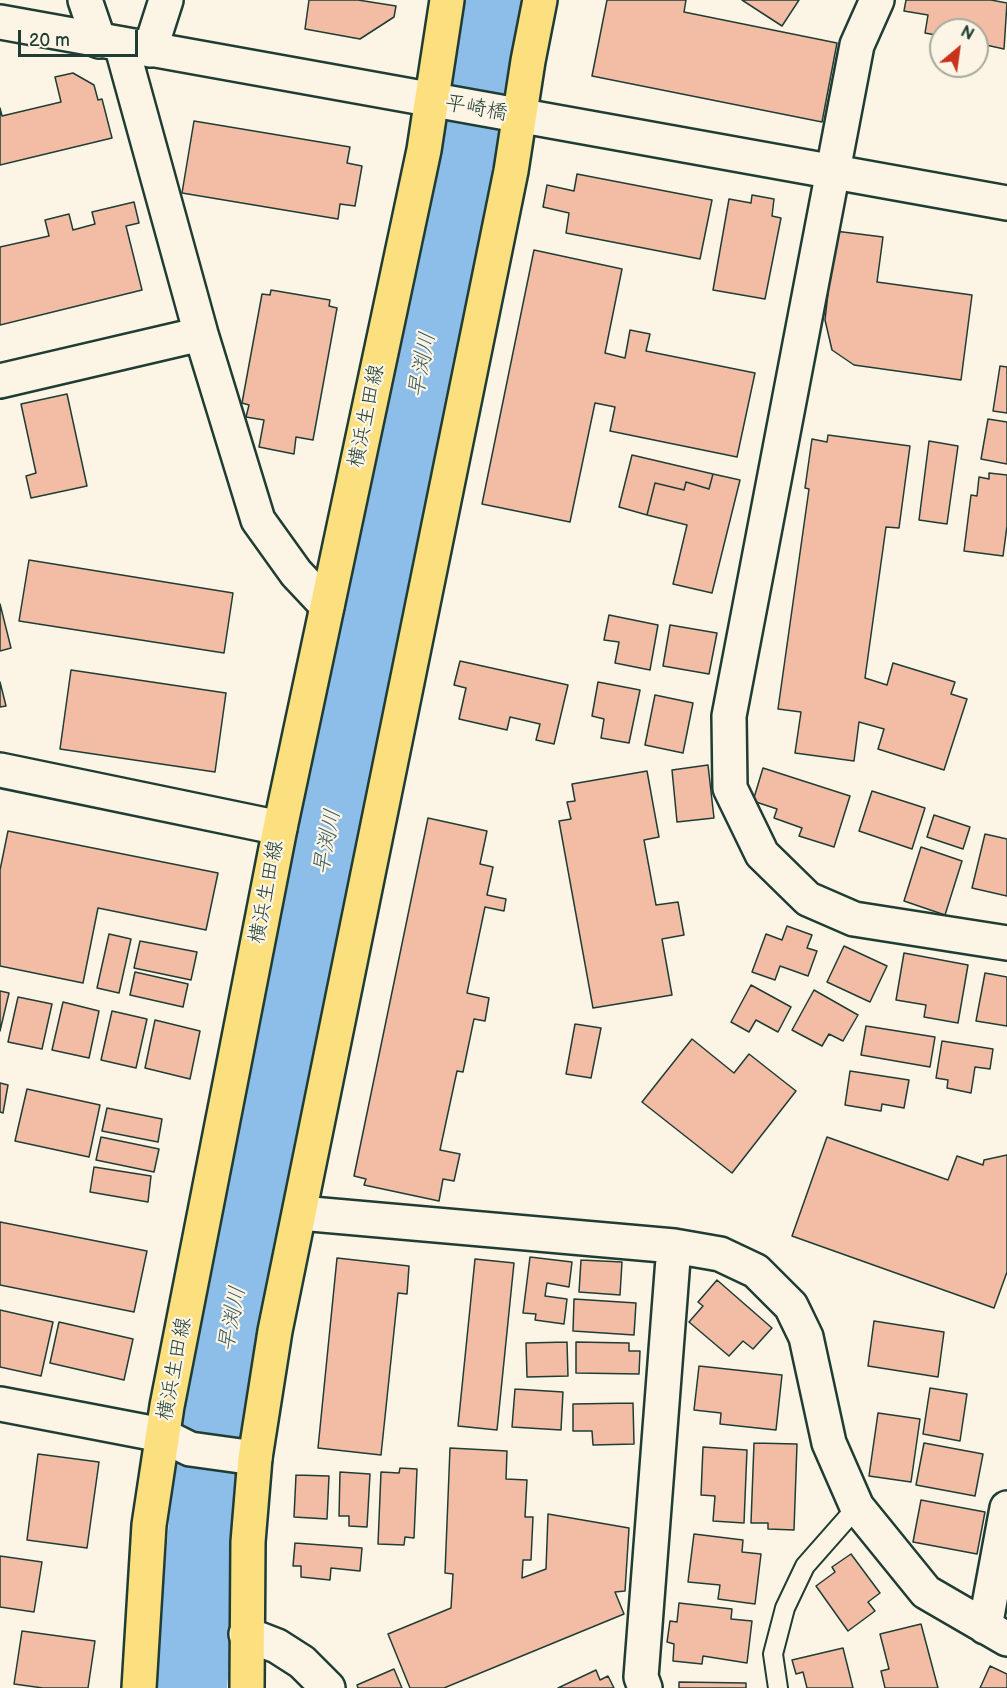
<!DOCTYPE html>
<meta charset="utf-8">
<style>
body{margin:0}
#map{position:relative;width:1007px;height:1688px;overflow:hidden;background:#fcf5e5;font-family:"Balsamiq Sans",sans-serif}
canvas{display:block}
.north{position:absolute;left:929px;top:18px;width:60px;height:60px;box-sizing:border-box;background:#fcf5e5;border:2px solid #a4ab9e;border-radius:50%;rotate:29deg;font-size:16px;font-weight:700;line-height:24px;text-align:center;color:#1f3d34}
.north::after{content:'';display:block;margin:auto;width:21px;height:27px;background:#c8321e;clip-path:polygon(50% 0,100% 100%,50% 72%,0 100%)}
.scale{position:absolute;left:18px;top:30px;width:120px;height:27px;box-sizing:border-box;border:3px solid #1f3d34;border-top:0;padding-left:8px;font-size:18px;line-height:21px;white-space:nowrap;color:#1f3d34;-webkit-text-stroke:4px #fcf5e5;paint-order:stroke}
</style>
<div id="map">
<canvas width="1007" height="1688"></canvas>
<div class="north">N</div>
<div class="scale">20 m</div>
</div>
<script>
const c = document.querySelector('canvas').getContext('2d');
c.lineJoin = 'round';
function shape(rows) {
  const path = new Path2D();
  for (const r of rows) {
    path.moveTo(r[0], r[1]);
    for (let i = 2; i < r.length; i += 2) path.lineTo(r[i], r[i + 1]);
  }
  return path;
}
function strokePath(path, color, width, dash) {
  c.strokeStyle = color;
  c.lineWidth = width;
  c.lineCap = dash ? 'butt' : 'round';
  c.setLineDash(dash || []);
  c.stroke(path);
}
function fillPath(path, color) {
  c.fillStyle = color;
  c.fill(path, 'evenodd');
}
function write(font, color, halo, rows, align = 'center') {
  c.font = font + ' "Balsamiq Sans","Klee One",sans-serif';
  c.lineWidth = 4.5;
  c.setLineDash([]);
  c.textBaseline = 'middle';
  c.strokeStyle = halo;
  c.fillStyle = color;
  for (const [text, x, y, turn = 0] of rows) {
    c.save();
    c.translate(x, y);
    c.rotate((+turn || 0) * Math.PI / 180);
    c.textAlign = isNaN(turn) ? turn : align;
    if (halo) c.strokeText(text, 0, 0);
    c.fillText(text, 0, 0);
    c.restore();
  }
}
const river = shape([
 [191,1688,214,1414,382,582,495,0]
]);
const building = shape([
 [309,0,358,0,396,6,394,17,360,39,305,29,309,0],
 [607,0,686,0,684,12,837,43,822,122,592,76,607,0],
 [742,0,799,0,782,26,742,0],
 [906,0,991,0,1007,3,1004,49,977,43,977,30,941,30,941,36,925,33,928,15,904,11,906,0],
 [73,73,94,85,98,100,102,99,112,138,0,165,0,108,2,116,61,102,55,77,73,73],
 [194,121,350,147,347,163,362,166,355,206,340,204,338,219,182,193,194,121],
 [577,174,712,200,700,259,566,233,569,213,543,207,547,185,574,191,577,174],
 [752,195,774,199,772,216,781,218,765,299,713,290,729,199,751,203,752,195],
 [134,202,139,223,126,226,142,290,0,325,0,247,49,236,45,220,69,214,73,230,95,224,92,212,134,202],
 [835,231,883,237,877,282,972,295,961,380,854,365,832,350,825,320,835,231],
 [534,250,622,269,605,353,625,358,630,330,650,334,646,351,755,373,737,457,610,431,615,407,595,403,570,522,482,504,534,250],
 [271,290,330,300,329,306,337,308,313,440,296,437,294,454,259,447,264,420,246,417,249,405,242,403,262,294,270,295,271,290],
 [1000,366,1007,367,1007,413,993,411,1000,366],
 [67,394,87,486,31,498,26,476,36,473,21,404,67,394],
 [988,419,1007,422,1007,464,981,459,988,419],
 [828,435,910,446,899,528,886,527,865,678,887,685,893,663,955,682,951,694,967,699,944,770,878,749,884,729,859,722,854,761,795,753,801,712,778,709,809,489,805,488,812,439,827,442,828,435],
 [929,441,958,446,947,524,919,520,929,441],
 [632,455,713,474,709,489,686,482,684,490,655,483,647,515,619,507,632,455],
 [989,473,1007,475,1007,526,1003,556,964,551,971,495,977,496,979,477,989,479,989,473],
 [713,474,740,480,712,593,673,584,687,525,647,515,655,483,684,490,686,482,709,489,713,474],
 [29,560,233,593,224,653,19,621,29,560],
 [0,604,11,648,0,651,0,604],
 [609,615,658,625,650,670,615,663,619,642,604,640,609,615],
 [670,625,717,633,709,674,663,666,670,625],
 [460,661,568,685,554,744,536,740,540,724,510,717,507,730,459,719,466,688,454,685,460,661],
 [71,670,226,693,215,772,60,749,71,670],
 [0,682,6,706,0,707,0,682],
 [598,682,640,690,629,743,601,738,604,719,592,716,598,682],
 [655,695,693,703,683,753,645,745,655,695],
 [708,765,714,818,677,822,672,770,708,765],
 [763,768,850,796,834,847,799,836,802,828,774,818,777,809,753,801,763,768],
 [647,771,659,837,644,840,656,905,678,902,684,935,662,939,672,995,593,1008,559,821,571,819,567,802,575,801,572,784,647,771],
 [872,791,925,808,912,849,859,831,872,791],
 [934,815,970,827,963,849,927,837,934,815],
 [428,818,487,831,480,864,493,867,487,895,506,899,504,911,485,907,467,993,489,998,485,1021,474,1019,463,1072,457,1071,440,1150,460,1154,454,1181,443,1179,439,1201,364,1185,366,1179,354,1176,428,818],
 [8,831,218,873,206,930,98,908,83,983,0,966,0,870,8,831],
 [985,834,1007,839,1007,896,972,888,985,834],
 [921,847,962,861,945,915,904,901,921,847],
 [787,926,812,935,807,948,817,951,808,976,780,966,775,980,752,972,766,934,782,940,787,926],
 [109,934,131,939,119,993,97,988,109,934],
 [140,941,197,952,191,980,134,968,140,941],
 [844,946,887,966,870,1002,827,982,844,946],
 [904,953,968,965,958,1023,924,1017,926,1005,896,1000,904,953],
 [135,972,188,984,183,1007,130,995,135,972],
 [985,973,1007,977,1007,1026,976,1021,985,973],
 [751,985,791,1007,778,1032,756,1020,749,1032,731,1022,751,985],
 [814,990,858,1015,843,1041,829,1034,822,1046,792,1030,814,990],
 [0,991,9,993,0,1031,0,991],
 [18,997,52,1004,42,1049,8,1042,18,997],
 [63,1002,99,1011,89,1058,52,1050,63,1002],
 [112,1011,147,1019,136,1068,101,1060,112,1011],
 [155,1020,200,1031,190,1079,145,1068,155,1020],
 [575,1024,601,1028,591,1078,566,1074,575,1024],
 [866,1026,935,1037,930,1067,861,1055,866,1026],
 [692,1039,734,1073,749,1054,796,1091,732,1173,642,1102,692,1039],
 [942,1041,993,1049,990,1069,975,1067,971,1093,947,1088,948,1080,936,1078,942,1041],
 [850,1071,909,1080,904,1108,882,1104,881,1111,845,1105,850,1071],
 [0,1083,8,1085,3,1113,0,1112,0,1083],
 [27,1089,100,1105,89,1157,15,1141,27,1089],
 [107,1108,162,1119,158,1142,102,1131,107,1108],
 [101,1137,159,1149,154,1172,96,1160,101,1137],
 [827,1137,948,1180,957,1156,983,1165,984,1160,1007,1155,1007,1272,994,1308,792,1236,827,1137],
 [94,1167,151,1176,148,1202,90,1192,94,1167],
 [0,1222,147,1251,134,1312,0,1285,0,1222],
 [530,1257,572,1262,569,1287,547,1283,545,1296,567,1299,564,1324,535,1320,536,1314,523,1313,530,1257],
 [337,1258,409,1266,407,1294,398,1293,381,1455,318,1448,337,1258],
 [475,1259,514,1263,497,1430,458,1426,475,1259],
 [581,1260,622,1262,620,1295,579,1292,581,1260],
 [717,1280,772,1328,753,1349,743,1341,729,1356,689,1322,703,1306,698,1302,717,1280],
 [574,1299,636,1303,634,1335,573,1331,574,1299],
 [0,1310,53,1322,41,1376,0,1367,0,1310],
 [874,1321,944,1332,938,1377,868,1366,874,1321],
 [59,1322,133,1339,124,1380,50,1363,59,1322],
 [567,1342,568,1376,527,1377,526,1343,567,1342],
 [576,1342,629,1343,629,1351,640,1351,639,1374,576,1373,576,1342],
 [699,1366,782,1375,776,1430,720,1424,721,1413,694,1410,699,1366],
 [930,1388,967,1394,960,1441,923,1434,930,1388],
 [515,1389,563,1392,561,1430,512,1427,515,1389],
 [633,1403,634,1444,593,1445,592,1431,573,1431,573,1404,633,1403],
 [878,1413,920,1419,911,1482,869,1476,878,1413],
 [754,1443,797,1444,794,1530,768,1529,768,1523,751,1523,754,1443],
 [924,1443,983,1454,975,1496,916,1485,924,1443],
 [703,1447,747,1450,744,1523,713,1521,715,1496,701,1495,703,1447],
 [450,1448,507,1451,506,1479,527,1480,525,1517,533,1517,531,1560,523,1560,522,1578,546,1569,548,1514,629,1528,625,1591,615,1592,624,1614,444,1688,410,1688,388,1634,451,1608,453,1574,445,1573,450,1448],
 [38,1454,99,1462,87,1548,27,1540,38,1454],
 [400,1468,417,1469,414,1538,405,1537,404,1545,378,1544,381,1472,399,1473,400,1468],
 [340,1472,370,1474,367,1527,349,1526,349,1516,339,1516,340,1472],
 [296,1475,329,1476,327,1519,294,1517,296,1475],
 [921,1500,985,1512,977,1554,913,1542,921,1500],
 [694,1534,743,1540,742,1552,761,1554,755,1604,718,1599,720,1585,688,1582,694,1534],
 [295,1543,362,1548,360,1571,331,1568,330,1580,301,1577,301,1566,293,1566,295,1543],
 [851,1554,880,1593,868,1602,875,1611,848,1631,816,1586,835,1572,832,1567,851,1554],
 [0,1556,42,1562,34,1612,0,1607,0,1556],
 [679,1603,732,1609,731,1619,752,1621,747,1663,703,1656,702,1664,673,1661,674,1644,667,1642,670,1621,677,1622,679,1603],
 [921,1624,938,1688,885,1688,881,1671,889,1669,880,1634,921,1624],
 [22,1631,95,1641,88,1688,43,1688,14,1684,22,1631],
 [843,1648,853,1688,807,1688,803,1672,796,1674,792,1660,843,1648],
 [990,1666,1007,1674,1007,1688,980,1688,990,1666],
 [394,1669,402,1688,358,1688,357,1685,394,1669],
 [596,1670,600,1680,608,1676,614,1688,558,1688,596,1670],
 [679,1682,746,1683,746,1688,679,1688,679,1682]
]);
const lane = shape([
 [778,1688,773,1654,785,1608,805,1566,857,1507]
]);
const street = shape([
 [85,0,99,41],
 [877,0,857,45,729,716,730,788,762,854,808,899,854,919,1007,943],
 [121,44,201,334,258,520,296,573,327,606],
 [150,50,166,0],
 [0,381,201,334],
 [0,770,280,828],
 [300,1213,674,1246,720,1254,756,1271,791,1306,806,1337,829,1443,857,1507,926,1592,1007,1639],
 [0,1404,162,1435,190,1449,255,1458],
 [985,1627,1007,1508],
 [645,1688,641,1677,674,1246]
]);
const secondary = shape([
 [0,22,1007,203],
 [246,1634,277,1646,302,1662,328,1688]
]);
const primary = shape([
 [139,1688,149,1525,167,1406,280,828,424,150,447,0],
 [247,1688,248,1542,255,1458,275,1331,511,171,528,61,540,0]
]);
const streetNames = [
 ["平崎橋",476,109,10],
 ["横浜生田線",367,416,-78],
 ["横浜生田線",267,892,-79],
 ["横浜生田線",175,1369,-79]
];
const waterNames = [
 ["早渕川",423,365,-79],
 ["早渕川",328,842,-79],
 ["早渕川",233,1319,-79]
];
strokePath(river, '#8dbee9', 72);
fillPath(building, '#f2bca5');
strokePath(building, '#1f3d34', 1.5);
strokePath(lane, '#1f3d34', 22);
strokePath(street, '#1f3d34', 38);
strokePath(secondary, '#1f3d34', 38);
strokePath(primary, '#1f3d34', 38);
strokePath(lane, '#fcf5e5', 18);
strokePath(street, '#fcf5e5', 33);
strokePath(secondary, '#fcf5e5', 33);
strokePath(primary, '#fce080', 33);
write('21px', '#1f3d34', '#fcf5e5', streetNames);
write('italic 22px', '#3a5d61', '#fcf5e5', waterNames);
</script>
